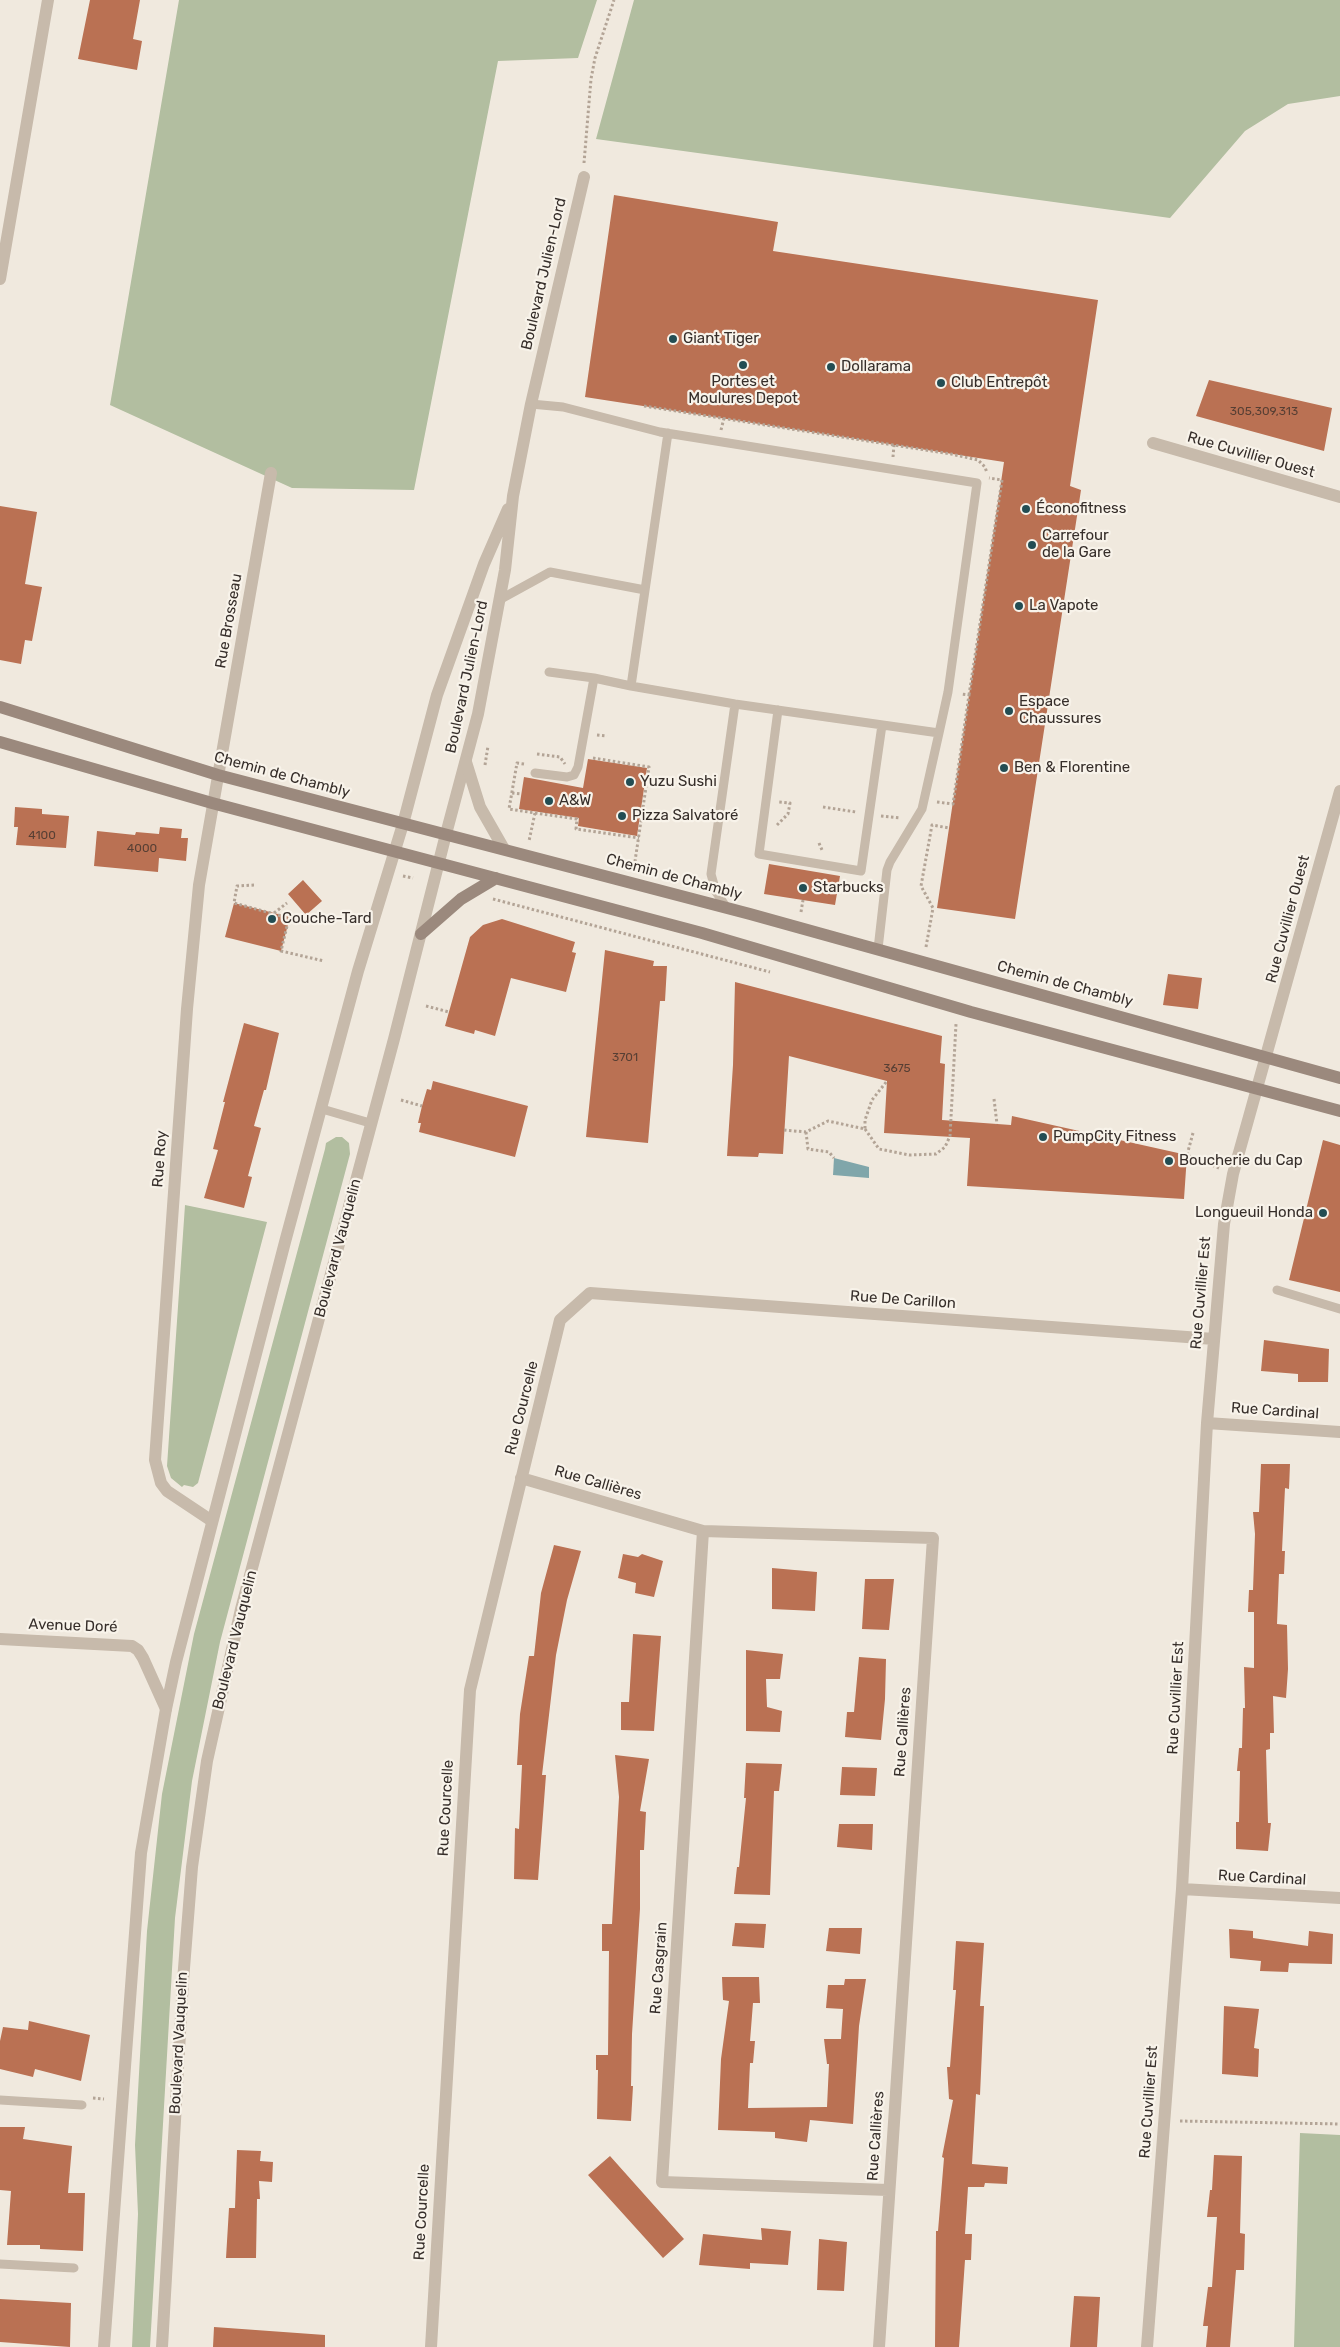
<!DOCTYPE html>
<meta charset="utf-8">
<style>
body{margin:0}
canvas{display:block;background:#f0e9de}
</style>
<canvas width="1340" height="2347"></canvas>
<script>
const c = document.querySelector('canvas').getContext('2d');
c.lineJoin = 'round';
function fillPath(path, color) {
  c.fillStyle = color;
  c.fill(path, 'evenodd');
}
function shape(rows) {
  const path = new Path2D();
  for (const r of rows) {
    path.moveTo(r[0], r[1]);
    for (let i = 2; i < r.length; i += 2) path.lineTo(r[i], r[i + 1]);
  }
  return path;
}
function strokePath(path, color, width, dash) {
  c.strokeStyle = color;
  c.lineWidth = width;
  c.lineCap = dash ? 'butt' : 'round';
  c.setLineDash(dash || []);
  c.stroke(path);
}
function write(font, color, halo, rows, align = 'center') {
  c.font = font + ' Rubik,sans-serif';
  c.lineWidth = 4.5;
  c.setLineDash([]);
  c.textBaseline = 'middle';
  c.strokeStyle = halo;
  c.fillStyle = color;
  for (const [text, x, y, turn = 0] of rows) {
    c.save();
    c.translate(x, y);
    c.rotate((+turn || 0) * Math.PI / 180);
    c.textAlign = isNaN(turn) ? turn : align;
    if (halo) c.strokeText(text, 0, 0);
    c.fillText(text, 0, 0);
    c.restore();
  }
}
const green = shape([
 [179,0,597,0,578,58,498,61,414,490,292,488,110,405],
 [634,0,1340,0,1340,96,1288,104,1245,131,1170,218,596,139],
 [336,1137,342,1137,349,1143,350,1154,220,1642,192,1781,175,1918,150,2347,132,2347,138,2214,135,2145,147,1931,162,1794,194,1634,325,1149,326,1143],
 [185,1205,267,1222,198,1483,193,1487,184,1485,182,1487,171,1478,167,1466],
 [1300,2133,1340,2135,1340,2347,1294,2347]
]);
const water = shape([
 [834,1158,869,1167,869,1178,833,1175]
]);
const building = shape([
 [90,0,140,0,133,39,142,41,137,70,78,59],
 [614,195,778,222,773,251,1098,300,1070,486,1081,490,1015,919,937,908,1004,462,585,397],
 [1209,380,1332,408,1324,451,1196,416],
 [0,506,37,512,25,584,42,587,32,641,25,640,21,664,0,660],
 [588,759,647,768,637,836,578,826,579,818,519,809,524,777,583,788],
 [15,807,42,809,42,814,69,816,66,848,16,845,18,827,14,827],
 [160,827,182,829,181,838,188,838,186,861,159,858,158,872,94,866,97,831,135,835,136,832,159,834],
 [769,864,840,876,835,905,764,894],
 [303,880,322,901,306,915,288,894],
 [234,903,290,917,281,951,225,937],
 [502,919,575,942,572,952,576,953,566,992,511,978,495,1036,475,1030,474,1034,445,1026,470,937,483,925],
 [605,950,654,961,653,966,667,966,665,1001,660,1001,648,1143,586,1137],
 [1168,974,1202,978,1198,1009,1163,1005],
 [735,982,942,1036,940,1063,945,1064,942,1120,1011,1125,1012,1116,1187,1155,1184,1199,967,1186,970,1138,884,1133,887,1081,789,1056,783,1154,759,1153,758,1157,727,1156,733,1065],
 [244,1023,279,1033,266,1090,264,1090,254,1126,261,1128,248,1176,252,1177,244,1208,204,1198,218,1150,213,1149,225,1102,223,1102],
 [433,1081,528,1106,515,1157,419,1132,421,1123,418,1123,422,1106,427,1089,431,1090],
 [1323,1140,1340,1145,1340,1292,1289,1280],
 [1264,1340,1329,1349,1328,1382,1298,1382,1298,1374,1261,1371],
 [1261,1464,1290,1464,1289,1489,1285,1488,1282,1551,1285,1551,1284,1574,1279,1574,1277,1624,1287,1625,1288,1669,1286,1698,1273,1696,1274,1733,1270,1733,1270,1749,1266,1750,1268,1823,1271,1823,1268,1851,1236,1849,1236,1822,1239,1822,1240,1771,1237,1771,1239,1748,1242,1748,1243,1708,1245,1708,1244,1667,1254,1668,1254,1612,1248,1612,1249,1590,1253,1590,1255,1534,1253,1512,1259,1512],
 [554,1545,581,1551,567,1600,556,1655,542,1775,546,1775,538,1880,514,1879,515,1828,519,1829,522,1765,517,1765,520,1714,529,1656,534,1656,541,1593],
 [623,1554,638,1557,642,1554,663,1561,654,1597,635,1593,636,1583,618,1578],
 [772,1568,817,1572,815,1611,772,1609],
 [865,1579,894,1579,889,1630,862,1629],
 [633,1634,661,1636,654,1731,621,1730,621,1702,629,1702],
 [746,1650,783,1654,780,1679,766,1679,767,1707,782,1711,780,1732,746,1731],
 [859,1657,886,1659,885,1699,881,1740,845,1737,847,1712,854,1712],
 [615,1755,649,1759,640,1811,646,1812,644,1850,640,1850,640,1909,632,2034,631,2086,633,2086,631,2121,597,2119,598,2070,596,2070,596,2055,608,2055,609,1951,602,1951,602,1924,612,1924,619,1797],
 [746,1763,782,1764,779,1791,774,1791,770,1895,734,1894,737,1867,739,1867,746,1798,744,1798],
 [842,1767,877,1768,875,1796,840,1795],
 [839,1824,873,1824,872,1850,837,1847],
 [735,1923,766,1924,764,1948,732,1946],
 [829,1928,862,1928,860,1954,826,1951],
 [1229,1929,1253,1931,1253,1938,1308,1946,1309,1931,1333,1934,1332,1964,1289,1963,1288,1972,1260,1971,1261,1961,1230,1958],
 [956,1941,984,1943,980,2006,984,2006,980,2095,976,2094,972,2164,1008,2167,1007,2184,985,2183,984,2187,968,2187,965,2234,972,2234,971,2260,965,2260,959,2347,935,2347,936,2231,938,2231,944,2158,942,2157,953,2100,949,2099,947,2067,950,2067,956,1990,953,1990],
 [722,1977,759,1977,760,2003,753,2003,750,2041,755,2041,753,2063,750,2063,748,2108,827,2107,829,2064,827,2064,824,2039,841,2039,843,2009,826,2008,828,1985,844,1985,845,1979,866,1979,859,2026,853,2124,810,2120,807,2142,775,2138,775,2132,718,2130,721,2059,729,2001,723,2000],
 [1224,2006,1259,2009,1254,2048,1259,2049,1258,2077,1222,2074],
 [29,2021,90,2035,81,2081,35,2069,33,2077,0,2069,0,2041,3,2027,28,2030],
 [0,2127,25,2127,23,2139,72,2146,68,2193,85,2193,83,2251,40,2249,40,2245,7,2245,11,2191,0,2190],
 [237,2150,261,2151,260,2161,273,2162,272,2182,259,2181,260,2199,257,2199,256,2258,226,2258,229,2208,235,2208],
 [1214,2155,1242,2156,1240,2233,1245,2234,1244,2270,1236,2270,1230,2347,1206,2347,1208,2326,1203,2326,1208,2287,1212,2287,1217,2217,1207,2217,1210,2190,1212,2190],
 [610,2156,684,2239,663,2258,588,2175],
 [761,2228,791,2231,788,2265,750,2263,750,2269,699,2265,703,2234,762,2240],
 [819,2239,847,2242,844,2291,817,2290],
 [1074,2296,1100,2297,1097,2347,1070,2347],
 [0,2299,71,2303,70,2347,0,2342],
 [214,2327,325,2335,325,2347,213,2347]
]);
const path = shape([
 [584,163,591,79,595,58,614,0],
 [644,406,951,454,978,460,985,467,987,473],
 [721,430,724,418],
 [893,457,894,445],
 [969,695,1002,480,989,478],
 [597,735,607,736],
 [537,754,560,757,565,764],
 [593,758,649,767,634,868],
 [524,764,517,763,509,809,535,813,529,841],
 [485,765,488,746],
 [512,793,521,794],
 [937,802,953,804,969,695,961,694],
 [823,807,856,812],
 [535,813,577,819,576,829,639,838],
 [881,816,900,818],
 [777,825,788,814,790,803,779,802],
 [819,843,822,850],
 [403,876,413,878],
 [254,885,237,886,234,903,289,918,281,951,324,961],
 [493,899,770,972],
 [801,912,803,900],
 [274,913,287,903],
 [926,947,933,908,921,886,932,825,949,828],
 [426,1006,449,1012],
 [994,1099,997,1124],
 [401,1100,422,1106],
 [865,1129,879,1149,909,1155,936,1154,945,1147,950,1136,956,1024],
 [784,1130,806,1132,828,1121,865,1129,865,1120,872,1100,887,1081],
 [806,1132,808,1149,829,1152,834,1158],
 [1193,1133,1187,1155,1219,1168],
 [93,2098,104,2099],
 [1180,2121,1340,2124]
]);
const service = shape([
 [531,404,563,407,660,432,977,483,948,692,939,733,922,809,890,862,887,870,878,949],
 [668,433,631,686,735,704,939,733],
 [499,600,550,572,645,590],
 [549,672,594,678],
 [778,710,759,854,861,871,882,725],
 [535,773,567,777,574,775,578,767,594,678,631,686],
 [727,908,716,892,711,874,735,704],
 [322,1109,370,1123],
 [1277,1290,1340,1309],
 [0,2100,82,2105],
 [0,2264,74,2268]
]);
const minor = shape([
 [0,279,48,0],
 [1153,443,1340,497],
 [403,824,437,695,484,564,508,509],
 [446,834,478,714,505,570,513,496,531,404,584,177],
 [1207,1423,1340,1432],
 [521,1478,703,1531,933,1538,879,2347],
 [212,1521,167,1491,161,1483,155,1460,187,1009,199,885,271,473],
 [703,1531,662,2182,888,2190],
 [0,1639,132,1646,138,1650,143,1658,166,1709],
 [1182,1889,1340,1898],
 [431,2347,470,1690,560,1320,590,1293,1214,1339],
 [1147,2347,1182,1889,1207,1423,1224,1224,1233,1174,1340,791]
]);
const tertiary = shape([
 [466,762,480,807,504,849],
 [104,2347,141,1853,166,1709,176,1662,285,1242,358,971,403,824],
 [162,2347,183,1981,192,1867,207,1761,241,1609,394,1039,446,834]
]);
const secondary = shape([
 [0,707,218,775,750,914,1340,1078],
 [0,742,212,803,702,933,971,1012,1340,1111],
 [421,934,461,899,496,878]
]);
const markers = [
 [673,339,5,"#234d53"],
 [743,365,5,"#234d53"],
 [831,367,5,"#234d53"],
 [941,383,5,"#234d53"],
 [1026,509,5,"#234d53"],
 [1032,545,5,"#234d53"],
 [1019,606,5,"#234d53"],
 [1009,711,5,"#234d53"],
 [1004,768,5,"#234d53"],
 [630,782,5,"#234d53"],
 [549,801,5,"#234d53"],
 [622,816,5,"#234d53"],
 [803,888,5,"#234d53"],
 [272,919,5,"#234d53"],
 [1043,1137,5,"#234d53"],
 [1169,1161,5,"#234d53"],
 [1323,1213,5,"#234d53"]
];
const numberNames = [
 ["305,309,313",1264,412],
 ["4100",42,836],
 ["4000",142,849],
 ["3701",625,1058],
 ["3675",897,1069]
];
const streetNames = [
 ["Boulevard Julien-Lord",544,274,-77],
 ["Rue Cuvillier Ouest",1251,455,16],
 ["Rue Brosseau",229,621,-80],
 ["Boulevard Julien-Lord",467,677,-78],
 ["Chemin de Chambly",282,775,15],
 ["Chemin de Chambly",674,877,15],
 ["Rue Cuvillier Ouest",1288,919,-75],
 ["Chemin de Chambly",1065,984,15],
 ["Rue Roy",160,1159,-86],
 ["Boulevard Vauquelin",338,1248,-75],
 ["Rue Cuvillier Est",1201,1293,-85],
 ["Rue De Carillon",903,1300,4],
 ["Rue Courcelle",522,1408,-76],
 ["Rue Cardinal",1275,1411,4],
 ["Rue Callières",598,1483,16],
 ["Avenue Doré",73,1626,2],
 ["Boulevard Vauquelin",235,1640,-76],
 ["Rue Cuvillier Est",1176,1698,-87],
 ["Rue Callières",903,1732,-86],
 ["Rue Courcelle",446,1808,-87],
 ["Rue Cardinal",1262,1878,3],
 ["Rue Casgrain",659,1968,-86],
 ["Boulevard Vauquelin",179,2043,-87],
 ["Rue Cuvillier Est",1149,2102,-86],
 ["Rue Callières",876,2136,-86],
 ["Rue Courcelle",422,2212,-87]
];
const poiNames = [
 ["Giant Tiger",683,339],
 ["Dollarama",841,367],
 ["Portes et",743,382,"center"],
 ["Moulures Depot",743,399,"center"],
 ["Club Entrepôt",951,383],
 ["Éconofitness",1036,509],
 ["Carrefour",1042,536],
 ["de la Gare",1042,553],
 ["La Vapote",1029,606],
 ["Espace",1019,702],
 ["Chaussures",1019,719],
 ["Ben & Florentine",1014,768],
 ["Yuzu Sushi",640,782],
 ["A&W",559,801],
 ["Pizza Salvatoré",632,816],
 ["Starbucks",813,888],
 ["Couche-Tard",282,919],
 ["PumpCity Fitness",1053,1137],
 ["Boucherie du Cap",1179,1161],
 ["Longueuil Honda",1313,1213,"right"]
];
fillPath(green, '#b2bea0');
fillPath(water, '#80a6aa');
fillPath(building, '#ba7153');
strokePath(path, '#b3a496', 3, [2.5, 2.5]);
strokePath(service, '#c7baab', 9);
strokePath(minor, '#c7baab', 12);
strokePath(tertiary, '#c7baab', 12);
strokePath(secondary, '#9b897d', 12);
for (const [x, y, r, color] of markers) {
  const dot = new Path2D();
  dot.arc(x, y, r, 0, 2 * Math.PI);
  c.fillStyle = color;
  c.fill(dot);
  strokePath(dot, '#f8f3ea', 2);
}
write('12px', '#573f34', null, numberNames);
write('15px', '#362e2a', '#f8f3ea', streetNames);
write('15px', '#362e2a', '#f8f3ea', poiNames, 'left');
</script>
